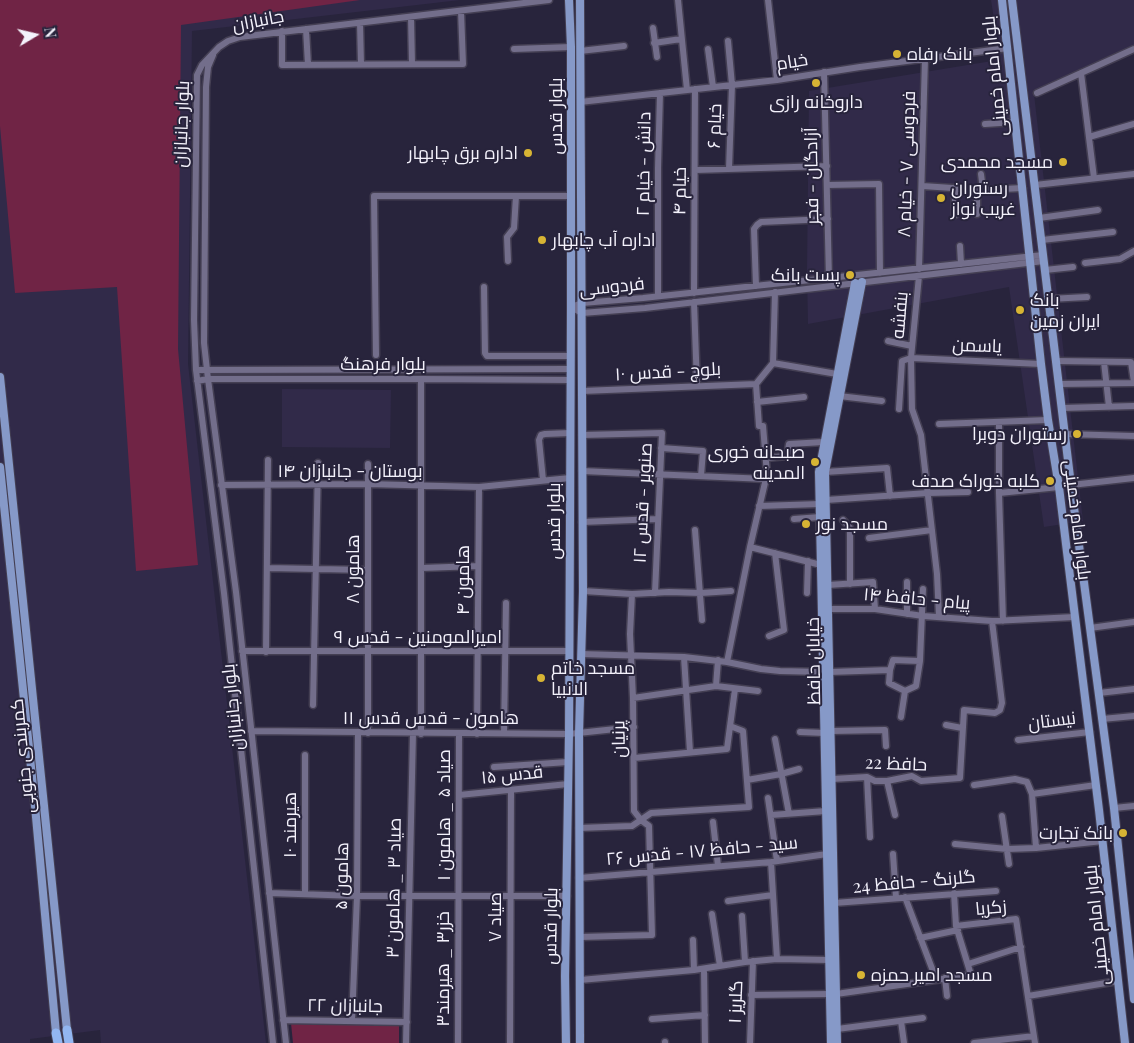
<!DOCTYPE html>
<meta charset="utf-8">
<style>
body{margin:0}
#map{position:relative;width:1134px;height:1043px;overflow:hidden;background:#28243c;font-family:"Playfair Display",serif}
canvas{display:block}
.north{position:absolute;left:10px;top:10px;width:50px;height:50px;-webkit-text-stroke:4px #28243c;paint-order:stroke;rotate:81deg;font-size:14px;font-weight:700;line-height:20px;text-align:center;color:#f4f2fc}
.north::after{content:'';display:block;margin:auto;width:18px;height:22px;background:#f4f2fc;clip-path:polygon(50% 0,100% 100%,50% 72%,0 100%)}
</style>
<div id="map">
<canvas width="1134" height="1043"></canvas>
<div class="north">N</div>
</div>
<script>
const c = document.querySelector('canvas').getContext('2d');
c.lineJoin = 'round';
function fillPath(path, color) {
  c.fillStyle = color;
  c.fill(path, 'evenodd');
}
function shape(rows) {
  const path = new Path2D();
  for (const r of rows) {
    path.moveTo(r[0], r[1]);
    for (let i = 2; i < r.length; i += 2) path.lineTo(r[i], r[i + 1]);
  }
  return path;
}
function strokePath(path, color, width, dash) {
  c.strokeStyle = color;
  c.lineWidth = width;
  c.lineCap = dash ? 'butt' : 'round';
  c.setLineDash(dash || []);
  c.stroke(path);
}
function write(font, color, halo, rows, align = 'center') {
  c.font = font + ' "Playfair Display",Cairo,serif';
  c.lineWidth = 4;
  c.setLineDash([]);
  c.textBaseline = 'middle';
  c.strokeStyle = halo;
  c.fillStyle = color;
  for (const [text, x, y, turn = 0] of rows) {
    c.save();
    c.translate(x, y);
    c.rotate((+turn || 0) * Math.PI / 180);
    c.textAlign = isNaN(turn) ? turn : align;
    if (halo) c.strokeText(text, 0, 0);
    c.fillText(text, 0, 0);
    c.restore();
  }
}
const built = shape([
 [0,0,460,0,192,31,188,364,266,1043,101,1043,100,1030,30,1039,30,1043,0,1043],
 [991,0,1134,0,1134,49,1034,94,1083,521,1044,527,1009,287,808,324,807,272,809,91,998,60,998,45],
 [282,389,391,390,390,448,282,447]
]);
const green = shape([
 [0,0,360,0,181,25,178,349,198,565,136,571,117,287,15,293,0,126],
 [291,1023,399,1026,399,1043,293,1043]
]);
const minor = shape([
 [678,0,687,90],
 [768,0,777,80],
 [411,17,412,64],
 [360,23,361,64],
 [653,28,657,57],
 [306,29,308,65],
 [282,31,282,65,463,64,461,11],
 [728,41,732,85,729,169],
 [654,43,681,39],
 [514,49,571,47],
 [708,49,713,87],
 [580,51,624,46],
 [213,55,208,67,206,87,204,343,208,379,236,592,286,1043],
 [824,72,829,279],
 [1081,73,1094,178],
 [1037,93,1134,49],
 [580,102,777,80,860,67,1008,48],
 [985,124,1015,122],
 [1089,137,1134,124],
 [695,170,827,166],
 [981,174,983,190],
 [827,185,879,184,880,273],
 [1035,185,1134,174],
 [922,186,983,190,1023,188],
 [977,214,977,189],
 [955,215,955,188],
 [1039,218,1098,210],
 [1042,240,1113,232],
 [960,246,961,264],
 [508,261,507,237,514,228,516,196],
 [1085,263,1120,259,1134,251],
 [919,269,925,59],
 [1045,270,1073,267],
 [919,276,911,358,912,409,921,435,937,574,939,617],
 [756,286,754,229,757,225,761,222,828,219],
 [484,287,485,353,487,356,570,356],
 [694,293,695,89],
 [658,296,658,168,660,93],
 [1049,299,1087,297],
 [694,302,697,386],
 [571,307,582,313,645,308,1044,261],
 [571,307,582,303,643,298,1043,255],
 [888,341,912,346],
 [376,355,374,196,570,196],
 [1056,361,1131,362,1134,382],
 [1104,362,1109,407],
 [773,363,775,292],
 [196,370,570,369],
 [197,381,208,379,421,379,570,380],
 [756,384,773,363,837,374],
 [1059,384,1134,383],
 [582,391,756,384],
 [839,396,882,401],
 [757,402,804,397],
 [1062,408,1134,406],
 [899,409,902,361,911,358,1041,364],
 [999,423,999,493,1003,621],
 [939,424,1048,420],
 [1065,434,1134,436],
 [582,435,662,433,655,593],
 [661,448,703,451,701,476],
 [766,458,787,456,789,444,824,442],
 [368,464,368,733],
 [582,471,766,479],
 [825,472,887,468,890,496],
 [543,480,539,440,541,435,545,434,570,433],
 [221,485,368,484,479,487,570,478],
 [1071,485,1134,478],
 [999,493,1059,487],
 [826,500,928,493,968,492],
 [759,506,820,504],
 [794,519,820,517],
 [843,520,850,528,850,584],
 [582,522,658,519],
 [695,530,702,620],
 [869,538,932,530],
 [750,547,821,565],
 [267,568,368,570],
 [421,568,478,566],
 [907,582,907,614],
 [828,585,873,582,875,609],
 [583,591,632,594,669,592,701,593,731,591],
 [807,593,808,561],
 [828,609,875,609,923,616,992,621,1075,617],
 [1090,628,1134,622],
 [769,636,784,630,775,553],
 [242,651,569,651],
 [266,652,268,460],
 [581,654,684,657,727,662,761,669,780,671,823,672],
 [684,657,690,752],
 [920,661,893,660,890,670,889,683,905,691,916,686,920,661,923,589],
 [727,662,750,547,767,474,763,426,759,426,756,384],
 [829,672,890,670],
 [716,686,718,660],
 [1099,693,1134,689],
 [633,698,716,686,758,691],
 [313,705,318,463],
 [901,717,905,691],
 [1102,719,1134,716],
 [946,725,962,728],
 [251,731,569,734,634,727],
 [831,731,885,730,886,746],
 [800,732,825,733],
 [504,733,506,603],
 [421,734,421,379],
 [477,734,479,487],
 [775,739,789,814],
 [1018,740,1090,732],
 [634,758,727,749,735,689],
 [494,767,568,762],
 [867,777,870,837],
 [832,779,867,777,875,781,887,781,912,776,921,781,960,778,964,710,995,713,1000,710,1002,703,992,621],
 [747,780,781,774,799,769],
 [887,781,895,815],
 [974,785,1015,779,1027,782,1032,794,1096,785],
 [1032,794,1036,848],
 [459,795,568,784],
 [768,798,777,861],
 [1114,808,1134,806],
 [771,815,826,811],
 [1002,816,1009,864],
 [713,822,718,866],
 [579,828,632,826,651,813,749,807,743,731,730,726],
 [955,844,1007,849,1036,848,1103,841],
 [893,854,896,898],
 [771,862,777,959],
 [579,878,771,862,827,854],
 [269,893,357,896,567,896],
 [305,894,305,755],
 [905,897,936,979],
 [728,901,773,895],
 [834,903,996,891],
 [712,914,720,966],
 [742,916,745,962],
 [956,926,1016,919,1035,1043],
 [580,937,652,935,649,826,641,820,634,811,633,698,630,634,632,594],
 [920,938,958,930],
 [693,940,694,970],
 [968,964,1021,947],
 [704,969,705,1043],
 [945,978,947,996],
 [580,980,694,970,745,962,777,959,830,960],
 [836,994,971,975,956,926,954,893],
 [751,995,830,994],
 [1028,996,1118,981],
 [652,1019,705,1015],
 [283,1020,407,1022],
 [352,1020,357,896,358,733],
 [901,1021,904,1043],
 [837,1029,923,1018],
 [665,1042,665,1043],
 [273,1043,224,593,196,370,194,320,197,75,202,65,219,47,228,41,240,37,549,0],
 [406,1043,413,733],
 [458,1043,459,734],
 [510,1043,511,790],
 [750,1043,753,961],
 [974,1043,1034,1036]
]);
const major = shape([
 [1002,0,1041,364,1048,420,1059,487,1075,617,1099,810,1125,1043],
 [1012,0,1071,485,1114,808,1134,999],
 [0,377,67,1030],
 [0,467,35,806,56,1033],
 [566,1043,565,976,569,734,571,307,571,47,569,0],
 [580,1043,579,734,583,591,580,0],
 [831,1043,819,472,855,283],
 [837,1043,825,472,862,282]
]);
const highway = shape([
 [67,1030,69,1043],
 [56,1033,58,1043]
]);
const markers = [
 [897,54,5,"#d7b434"],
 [816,83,5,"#d7b434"],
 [528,153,5,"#d7b434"],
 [1063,162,5,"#d7b434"],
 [941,198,5,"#d7b434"],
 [542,240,5,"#d7b434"],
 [850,275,5,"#d7b434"],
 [1020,310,5,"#d7b434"],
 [1077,434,5,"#d7b434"],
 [815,462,5,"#d7b434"],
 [1050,481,5,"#d7b434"],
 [806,524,5,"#d7b434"],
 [541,678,5,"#d7b434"],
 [1123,833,5,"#d7b434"],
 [861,975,5,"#d7b434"]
];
const streetNames = [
 ["جانبازان",258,21,-11],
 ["خیام",792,62,-9],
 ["بلوار امام خمینی",995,76,-96],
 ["بلوار قدس",556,116,-90],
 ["بلوار جانبازان",182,124,-88],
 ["خیام ۶",715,126,-88],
 ["دانش - خیام ۲",644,164,-89],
 ["فردوسی ۷ - خیام ۸",907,164,-88],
 ["آزادگان - فجر",812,176,-91],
 ["خیام ۴",680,191,-89],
 ["فردوسی",612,287,-6],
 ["بنفشه",900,315,-85],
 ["یاسمن",977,346,2],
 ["بلوار فرهنگ",383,364],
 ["بلوچ - قدس ۱۰",668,372,-3],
 ["بوستان - جانبازان ۱۴",350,471],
 ["صنوبر - قدس ۱۲",643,503,-87],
 ["بلوار امام خمینی",1077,520,83],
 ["بلوار قدس",554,521,-90],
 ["هامون ۸",353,569,-90],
 ["هامون ۴",463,580,-90],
 ["پیام - حافظ ۱۴",917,599,5],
 ["امیرالمومنین - قدس ۹",418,637],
 ["خیابان حافظ",814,661,-91],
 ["بلوار جانبازان",233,707,-96],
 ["هامون - قدس قدس ۱۱",431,718],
 ["نیستان",1052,721,-7],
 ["پرنیان",619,739,-91],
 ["کمربندی جنوبی",23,756,-96],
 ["حافظ 22",896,764,2],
 ["قدس ۱۵",512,775,-6],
 ["صیاد ۵ _ هامون ۱",444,815,-90],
 ["هیرمند ۱۰",290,825,-90],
 ["سید - حافظ ۱۷ - قدس ۲۶",702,851,-5],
 ["هامون ۵",342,876,-89],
 ["گلرنگ - حافظ 24",914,882,-5],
 ["صیاد ۳ _ هامون ۳",394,888,-89],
 ["زکریا",991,908,-5],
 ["صیاد ۷",495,917,-90],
 ["بلوار امام خمینی",1097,925,-96],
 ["بلوار قدس",551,926,-89],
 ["خزر۳ _ هیرمند۳",443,969,-90],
 ["گلریز ۱",736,1002,-88],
 ["جانبازان ۲۲",345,1006,1]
];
const poiNames = [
 ["بانک رفاه",907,54],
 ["داروخانه رازی",816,102,"center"],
 ["اداره برق چابهار",518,153,"right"],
 ["مسجد محمدی",1053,162,"right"],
 ["رستوران",951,188],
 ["غریب نواز",951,209],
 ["اداره آب چابهار",552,240],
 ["پست بانک",840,275,"right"],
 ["بانک",1030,300],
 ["ایران زمین",1030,321],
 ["رستوران دوبرا",1067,434,"right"],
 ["صبحانه خوری",805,452,"right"],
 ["المدینه",805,473,"right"],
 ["کلبه خوراک صدف",1040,481,"right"],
 ["مسجد نور",816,524],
 ["مسجد خاتم",551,668],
 ["الانبیا",551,689],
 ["بانک تجارت",1113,833,"right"],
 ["مسجد امیر حمزه",871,975]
];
fillPath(built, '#312a49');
fillPath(green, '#702445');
strokePath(minor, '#443f53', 9);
strokePath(major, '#443f53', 10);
strokePath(highway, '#443f53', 11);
strokePath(minor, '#736e8b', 6);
strokePath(major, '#8699c8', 8);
strokePath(highway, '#92b6f1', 9);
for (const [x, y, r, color] of markers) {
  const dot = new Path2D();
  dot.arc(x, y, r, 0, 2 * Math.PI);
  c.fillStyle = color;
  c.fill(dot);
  strokePath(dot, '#28243c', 2);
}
write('18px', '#f4f2fc', '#28243c', streetNames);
write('18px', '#f4f2fc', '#28243c', poiNames, 'left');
</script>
